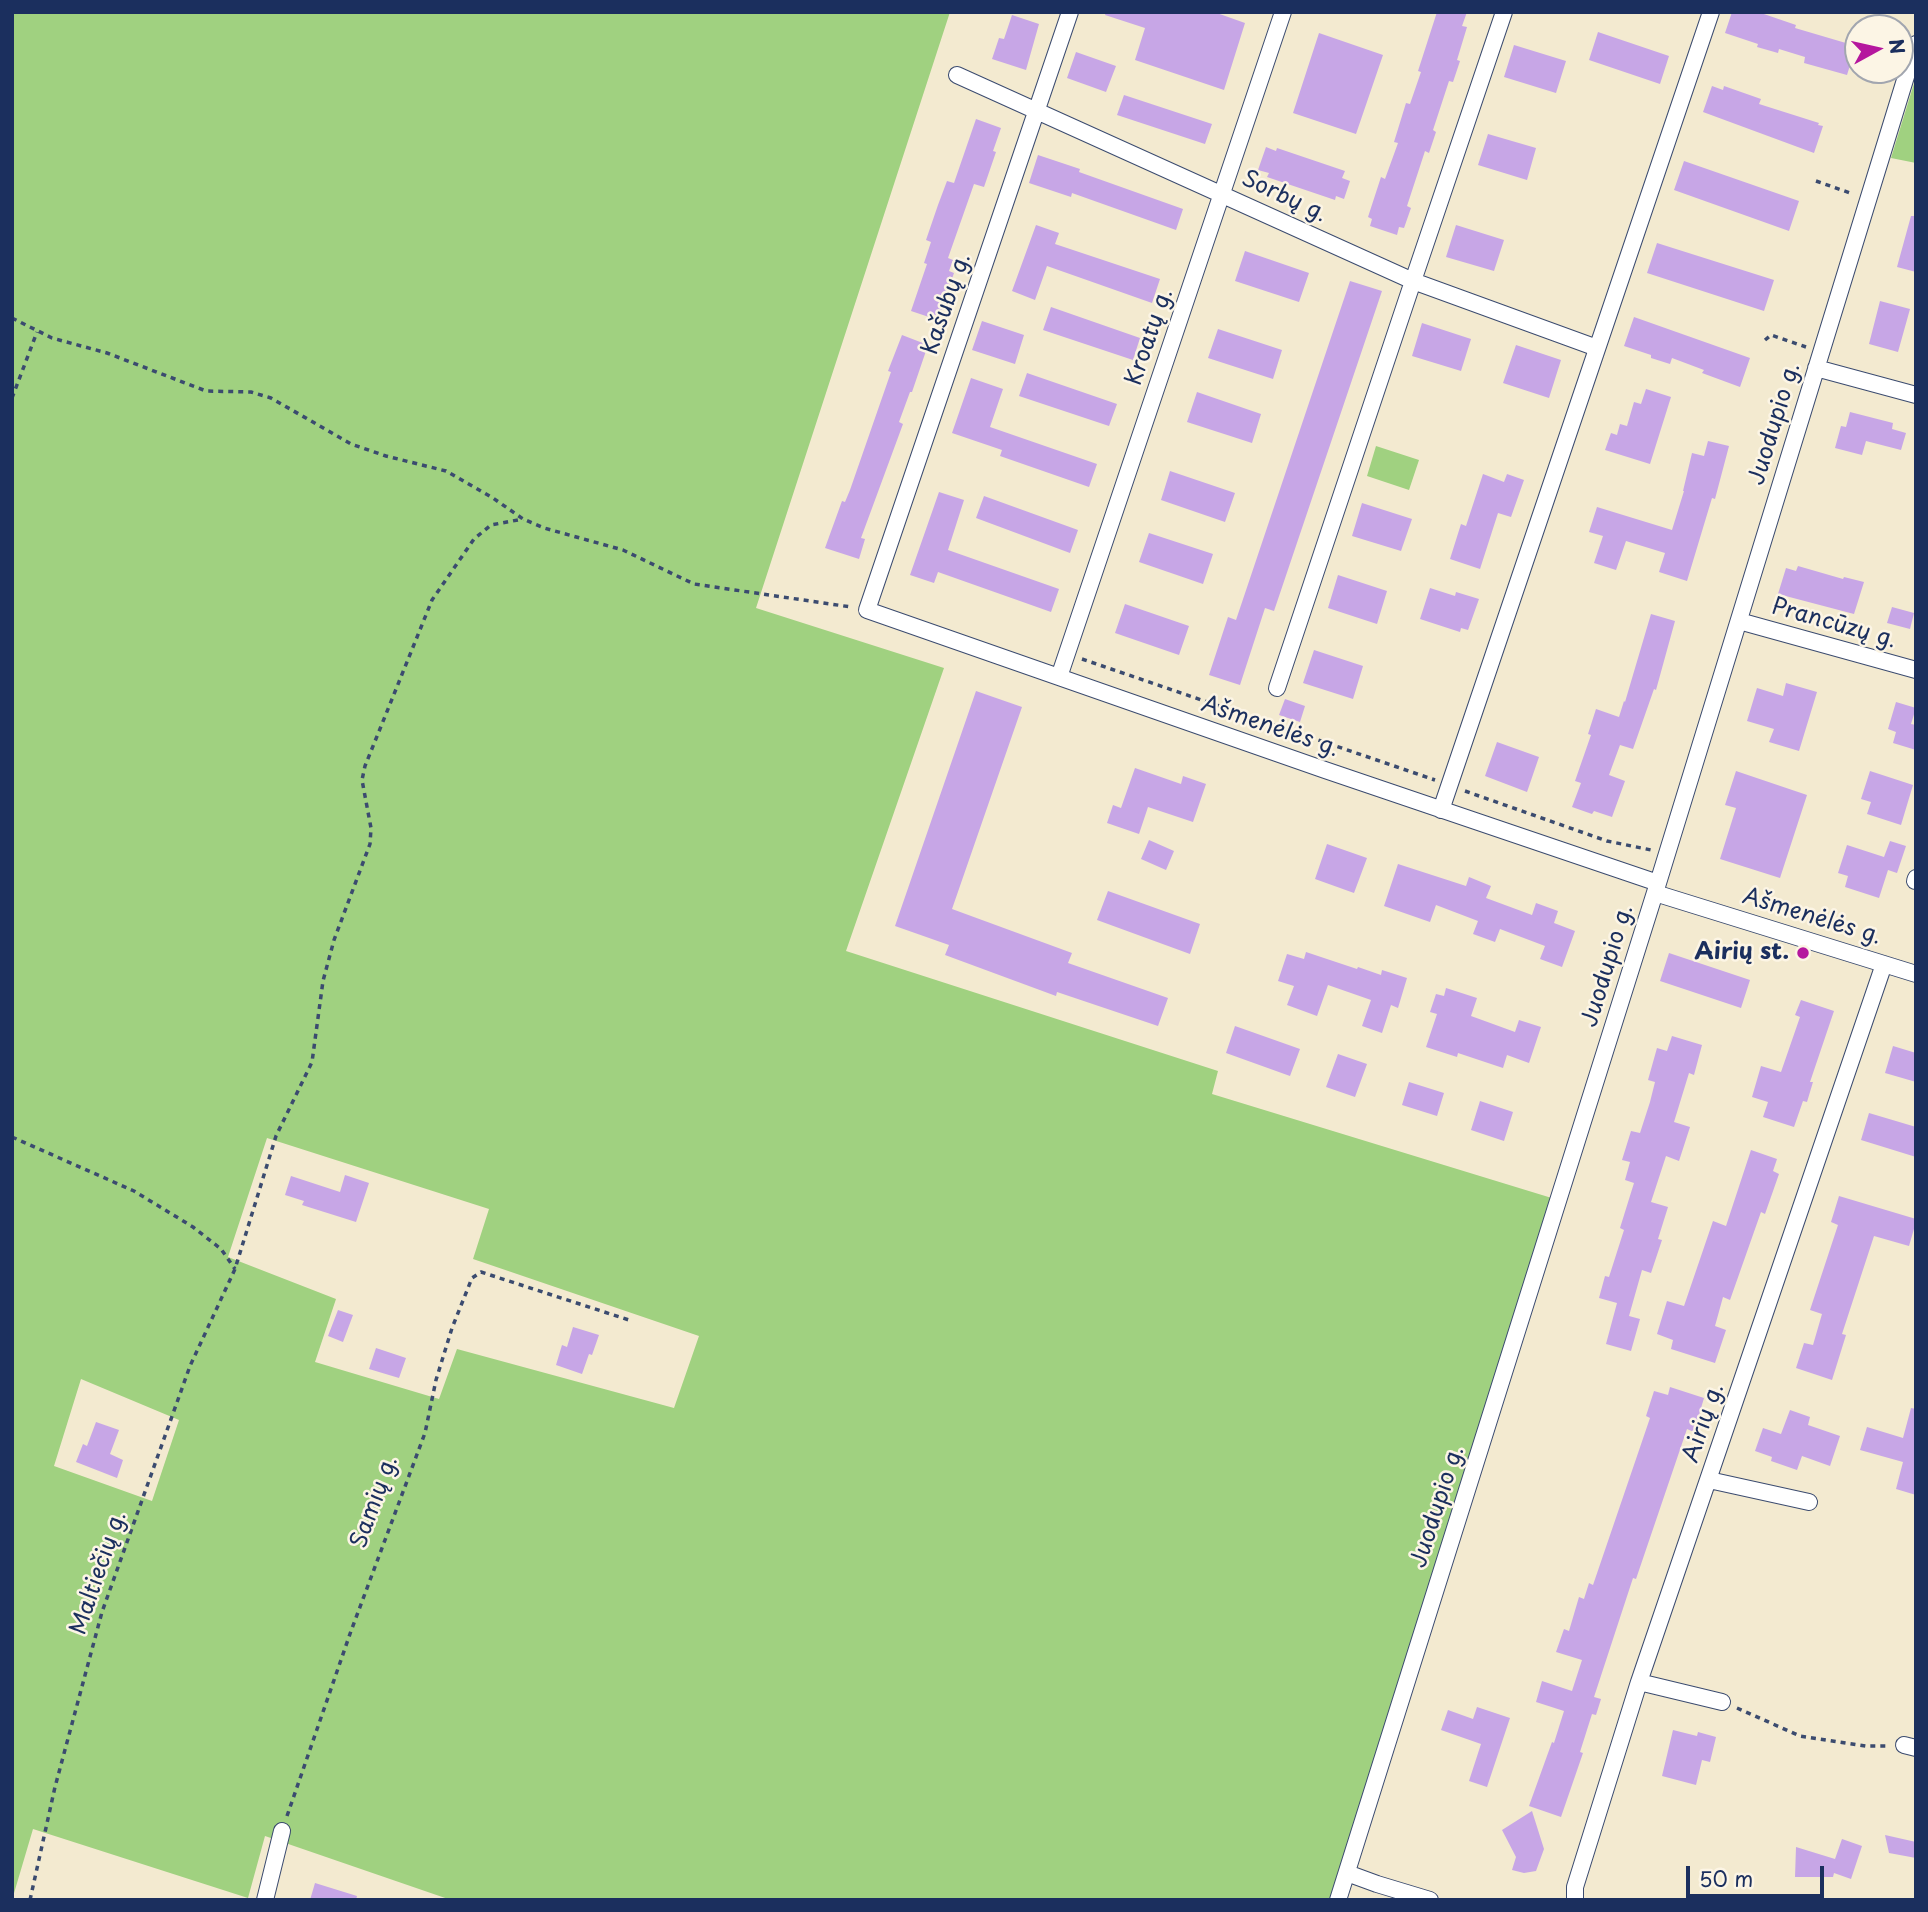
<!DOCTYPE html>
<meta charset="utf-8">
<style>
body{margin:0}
#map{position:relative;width:1928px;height:1912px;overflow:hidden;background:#f3ead0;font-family:"Playpen Sans",sans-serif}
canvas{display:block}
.frame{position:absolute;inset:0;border:14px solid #1b2f5e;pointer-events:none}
.north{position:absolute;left:1844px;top:14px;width:70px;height:70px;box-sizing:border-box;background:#fcf5e5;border:2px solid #a2a6af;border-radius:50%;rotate:82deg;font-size:19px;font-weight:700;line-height:28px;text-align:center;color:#1b2f5e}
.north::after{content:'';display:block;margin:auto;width:24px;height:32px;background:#b5179e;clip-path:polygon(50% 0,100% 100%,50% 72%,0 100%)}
.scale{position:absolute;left:1686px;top:1866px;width:138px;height:32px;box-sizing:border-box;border:4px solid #1b2f5e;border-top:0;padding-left:9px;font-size:21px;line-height:24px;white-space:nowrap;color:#1b2f5e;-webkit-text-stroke:5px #fcf5e5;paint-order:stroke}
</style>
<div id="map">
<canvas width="1928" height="1912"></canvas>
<div class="frame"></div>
<div class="north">N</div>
<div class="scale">50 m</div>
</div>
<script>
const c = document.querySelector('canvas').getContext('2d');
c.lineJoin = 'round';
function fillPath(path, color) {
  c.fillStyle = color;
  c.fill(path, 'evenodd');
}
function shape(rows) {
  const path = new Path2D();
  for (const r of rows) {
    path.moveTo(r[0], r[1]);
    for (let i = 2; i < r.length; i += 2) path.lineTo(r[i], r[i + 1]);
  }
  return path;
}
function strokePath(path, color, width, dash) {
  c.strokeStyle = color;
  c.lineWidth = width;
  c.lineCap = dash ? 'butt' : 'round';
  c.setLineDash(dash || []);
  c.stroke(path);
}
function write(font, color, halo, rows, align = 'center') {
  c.font = font + ' "Playpen Sans",sans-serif';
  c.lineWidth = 5;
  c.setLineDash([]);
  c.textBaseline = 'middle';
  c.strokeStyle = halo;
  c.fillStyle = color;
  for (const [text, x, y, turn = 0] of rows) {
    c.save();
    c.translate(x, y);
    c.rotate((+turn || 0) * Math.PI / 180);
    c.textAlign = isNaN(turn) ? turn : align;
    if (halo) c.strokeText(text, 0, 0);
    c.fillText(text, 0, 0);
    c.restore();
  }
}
const green = shape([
 [12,12,950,12,756,608,944,668,846,951,1218,1071,1212,1094,1555,1199,1330,1900,451,1900,265,1836,248,1898,33,1829,12,1900],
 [267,1138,489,1209,473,1259,699,1336,674,1408,457,1349,439,1399,315,1362,336,1299,228,1257],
 [81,1379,179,1420,152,1501,54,1466],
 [1916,77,1916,163,1891,158],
 [1376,446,1419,460,1409,490,1367,476]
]);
const building = shape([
 [1106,12,1214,12,1245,23,1224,90,1135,60,1145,28,1105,15],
 [1437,12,1467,12,1462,26,1467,27,1457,60,1460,61,1453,82,1449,81,1433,130,1436,132,1429,153,1425,151,1407,206,1411,208,1404,228,1399,227,1397,235,1370,226,1372,219,1368,217,1381,177,1385,179,1398,143,1394,142,1406,103,1410,104,1421,72,1418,71],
 [1732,12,1758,12,1796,25,1795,28,1856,46,1847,75,1804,63,1805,57,1779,49,1778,53,1757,47,1758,44,1725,33],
 [1012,15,1039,24,1026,70,992,59,999,38,1004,39],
 [1598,32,1669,56,1660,84,1589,60],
 [1319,33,1383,55,1356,134,1293,113],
 [1514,45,1566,61,1556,93,1504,77],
 [1076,52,1116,66,1106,92,1067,78],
 [1712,86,1723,90,1724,86,1761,99,1759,104,1819,123,1818,125,1823,126,1814,153,1703,112],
 [1124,95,1212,124,1205,144,1117,115],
 [976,119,1001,128,993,151,996,152,984,187,974,184,948,258,953,260,949,271,954,273,938,320,911,311,927,264,924,263,931,242,926,240,938,205,947,181,954,183],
 [1488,134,1536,148,1527,180,1478,165],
 [1266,147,1276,151,1277,148,1345,171,1342,178,1350,181,1344,199,1336,196,1335,200,1267,177,1269,173,1258,170],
 [1038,155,1080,169,1079,172,1183,209,1176,230,1072,193,1071,197,1029,183],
 [1684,161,1799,201,1789,231,1674,190],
 [1911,216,1916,216,1916,272,1897,267],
 [1036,225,1059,233,1055,244,1160,279,1152,303,1047,266,1035,300,1012,291],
 [1456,225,1504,240,1494,271,1446,257],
 [1657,243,1774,280,1764,311,1647,273],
 [1245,251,1309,273,1299,302,1235,281],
 [1350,281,1382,291,1274,611,1265,608,1240,685,1209,675,1228,617,1236,620],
 [1880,301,1910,309,1898,352,1869,344],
 [1051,307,1140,338,1133,360,1043,330],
 [1634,317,1750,358,1740,387,1702,373,1704,370,1672,358,1670,364,1651,358,1651,355,1624,346],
 [982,321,1024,335,1015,364,972,350],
 [1422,323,1471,339,1461,371,1412,356],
 [1218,329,1282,350,1273,379,1208,358],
 [902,335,928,345,912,392,910,392,899,422,903,424,861,538,865,539,859,559,825,548,842,501,845,502,850,490,891,372,888,371],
 [1516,345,1561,360,1549,398,1503,383],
 [1027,373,1117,404,1109,426,1019,396],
 [971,378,1003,389,990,427,1097,464,1089,487,1000,456,1002,450,952,433],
 [1646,389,1671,397,1650,464,1605,450,1611,433,1617,435,1620,424,1627,426,1634,402,1641,404],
 [1197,392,1261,414,1252,443,1187,422],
 [1850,412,1893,423,1892,429,1906,433,1901,450,1866,441,1862,455,1835,448,1841,426,1846,427],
 [1708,441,1729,446,1715,499,1712,498,1687,581,1659,572,1665,553,1626,541,1616,570,1594,563,1603,536,1589,532,1597,507,1672,530,1684,491,1683,491,1692,453,1704,456],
 [1170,471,1235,493,1225,522,1161,500],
 [1483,474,1504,482,1507,474,1524,480,1511,517,1498,513,1480,569,1450,559,1461,524,1466,526],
 [939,492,964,500,948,550,1059,589,1051,612,938,572,934,583,910,575],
 [984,496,1078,530,1070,553,976,518],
 [1362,503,1412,519,1401,551,1352,536],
 [1149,533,1213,554,1203,584,1139,562],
 [1798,566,1843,579,1844,577,1864,582,1854,614,1778,594,1786,568,1796,571],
 [1338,575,1387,591,1377,624,1328,608],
 [1430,588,1455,596,1456,592,1479,599,1468,630,1461,628,1460,632,1420,619],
 [1125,604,1189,626,1179,655,1115,633],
 [1892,607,1914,613,1910,629,1887,623],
 [1651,614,1675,621,1656,690,1654,689,1633,749,1620,745,1609,775,1625,781,1612,817,1594,811,1592,814,1572,807,1581,783,1575,781,1591,735,1588,734,1596,709,1619,717,1624,701,1625,702],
 [1314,650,1363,666,1353,699,1303,683],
 [1786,683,1817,692,1799,751,1769,742,1774,729,1747,721,1757,688,1783,696],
 [976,691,1022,707,952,909,1072,953,1068,963,1168,998,1158,1026,1057,992,1056,996,945,955,949,945,895,926],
 [1285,699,1305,706,1300,722,1279,715],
 [1896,702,1916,708,1911,724,1916,725,1916,750,1893,743,1896,732,1888,729],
 [1497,742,1539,757,1527,792,1485,776],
 [1135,768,1181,784,1183,776,1206,784,1193,822,1148,807,1139,834,1107,823,1113,805,1121,808],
 [1736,771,1807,795,1780,878,1720,859,1736,808,1725,805],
 [1870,771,1913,785,1901,825,1867,814,1871,802,1861,799],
 [1149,840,1174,851,1166,870,1141,859],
 [1890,841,1906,846,1897,873,1888,870,1879,898,1845,887,1848,876,1838,873,1847,845,1884,857],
 [1327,844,1367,858,1354,893,1315,879],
 [1398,864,1466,886,1469,877,1491,886,1486,898,1532,915,1536,903,1558,911,1554,923,1575,931,1562,967,1540,959,1545,946,1500,929,1495,942,1473,934,1478,921,1436,905,1430,922,1384,906],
 [1108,891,1200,924,1190,954,1097,920],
 [1306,952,1357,969,1358,967,1381,975,1382,970,1407,978,1398,1008,1391,1005,1382,1033,1362,1026,1371,1000,1328,985,1317,1016,1287,1005,1294,986,1278,981,1287,954,1304,959],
 [1669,953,1750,980,1741,1008,1660,981],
 [1446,988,1477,998,1471,1016,1515,1032,1519,1020,1541,1027,1529,1063,1507,1055,1503,1068,1458,1053,1457,1057,1426,1047,1437,1014,1430,1012,1436,994,1444,996],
 [1801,1000,1834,1011,1810,1082,1813,1082,1807,1102,1803,1101,1794,1127,1763,1117,1768,1102,1752,1097,1761,1066,1781,1072,1800,1017,1795,1015],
 [1235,1026,1300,1049,1290,1076,1226,1053],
 [1672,1036,1702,1045,1694,1075,1689,1073,1674,1122,1690,1127,1679,1161,1666,1156,1651,1202,1668,1207,1658,1239,1662,1240,1651,1273,1642,1270,1629,1316,1640,1319,1631,1351,1606,1344,1617,1303,1599,1298,1605,1276,1609,1277,1624,1230,1620,1228,1634,1183,1625,1180,1630,1162,1622,1160,1631,1131,1640,1133,1650,1102,1655,1082,1648,1080,1657,1048,1667,1051],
 [1893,1046,1916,1053,1916,1082,1885,1073],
 [1338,1054,1367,1064,1355,1097,1326,1087],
 [1409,1082,1444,1093,1437,1116,1402,1105],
 [1480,1101,1513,1112,1504,1141,1471,1130],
 [1869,1113,1916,1127,1916,1157,1861,1140],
 [1751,1150,1777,1159,1773,1171,1779,1174,1765,1214,1761,1212,1730,1300,1723,1297,1715,1326,1726,1330,1715,1363,1671,1349,1673,1340,1657,1334,1667,1301,1684,1306,1713,1221,1726,1226],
 [345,1175,369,1183,356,1222,302,1205,304,1201,285,1195,291,1176,340,1192],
 [1839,1196,1916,1219,1916,1222,1909,1246,1874,1236,1842,1334,1846,1335,1832,1380,1796,1368,1804,1343,1813,1345,1822,1314,1810,1310,1838,1225,1831,1222],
 [338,1310,353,1315,343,1342,328,1336],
 [573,1327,599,1335,592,1355,589,1354,582,1374,556,1365,562,1345,567,1347],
 [376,1348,406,1358,399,1378,369,1369],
 [1670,1387,1704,1398,1694,1432,1687,1429,1636,1579,1633,1578,1594,1697,1601,1699,1596,1715,1592,1714,1580,1752,1583,1753,1561,1817,1529,1806,1552,1742,1554,1743,1564,1711,1536,1702,1542,1681,1572,1691,1582,1660,1556,1652,1564,1629,1569,1631,1579,1597,1584,1599,1589,1583,1593,1585,1650,1418,1646,1416,1654,1391,1668,1395],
 [1911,1408,1916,1409,1916,1495,1896,1489,1903,1462,1860,1450,1867,1427,1903,1438],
 [1790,1410,1810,1417,1808,1425,1840,1436,1830,1466,1802,1456,1797,1470,1771,1461,1772,1457,1755,1451,1763,1428,1781,1434],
 [96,1422,119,1430,110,1454,123,1460,117,1478,76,1462,83,1444,87,1446],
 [1477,1707,1510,1718,1487,1787,1469,1781,1481,1744,1441,1730,1448,1710,1473,1719],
 [1673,1730,1697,1736,1698,1732,1716,1737,1710,1762,1702,1760,1696,1785,1662,1776],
 [1532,1811,1544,1849,1536,1871,1524,1873,1512,1870,1516,1857,1502,1830],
 [1885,1835,1916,1842,1916,1858,1889,1853],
 [1842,1839,1862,1846,1851,1879,1834,1873,1833,1877,1795,1877,1796,1847,1835,1859],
 [315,1883,357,1896,356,1900,310,1900]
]);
const path = shape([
 [1865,22,1882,28],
 [1816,181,1853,194],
 [12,318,52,338,107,353,206,391,251,392,271,398,351,444,386,456,446,471,493,498,523,519,544,528,623,550,694,584,851,607],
 [1765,340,1771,335,1806,347],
 [12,398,37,332],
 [1082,659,1435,780],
 [1465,791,1607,841,1651,850],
 [12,1137,134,1191,193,1227,221,1249,235,1269],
 [1737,1708,1800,1736,1866,1746,1887,1746],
 [287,1816,351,1631,425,1433,436,1380,452,1328,472,1278,481,1272,629,1320],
 [30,1900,55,1787,102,1612,190,1366,235,1269,276,1136,312,1062,323,981,334,940,370,844,371,828,362,780,365,766,432,600,474,539,491,525,523,519]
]);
const minor = shape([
 [1070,12,867,610,1325,770,1658,883],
 [957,75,1413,281,1597,348],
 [1816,368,1916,395],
 [1739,621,1916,670],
 [1059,677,1283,12],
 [1277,688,1413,281,1504,12],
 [1441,810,1711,12],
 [1915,881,1916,878],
 [1655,893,1916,974],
 [1709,1480,1809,1502],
 [1639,1682,1722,1702],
 [1904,1745,1916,1748],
 [1347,1873,1377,1884,1430,1900],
 [265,1900,282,1831],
 [1338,1900,1658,883,1916,44],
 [1575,1900,1575,1887,1639,1682,1884,964]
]);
const markers = [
 [1803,953,7,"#b5179e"]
];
const streetNames = [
 ["Sorbų g.",1284,197,25],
 ["Kašubų g.",947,304,-71],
 ["Kroatų g.",1150,337,-71],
 ["Juodupio g.",1775,424,-73],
 ["Prancūzų g.",1834,624,16],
 ["Ašmenėlės g.",1270,727,19],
 ["Ašmenėlės g.",1812,917,17],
 ["Juodupio g.",1608,966,-73],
 ["Airių g.",1704,1423,-71],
 ["Samių g.",375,1502,-70],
 ["Juodupio g.",1438,1507,-72],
 ["Maltiečių g.",99,1573,-71]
];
const poiNames = [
 ["Airių st.",1789,953]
];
fillPath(green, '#a0d180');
fillPath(building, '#c7a6e6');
strokePath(minor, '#3b4b6f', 18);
strokePath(path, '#3b4b6f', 3.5, [5, 5]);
strokePath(minor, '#fff', 16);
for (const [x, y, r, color] of markers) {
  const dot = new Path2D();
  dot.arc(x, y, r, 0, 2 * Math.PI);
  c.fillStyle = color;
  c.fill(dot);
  strokePath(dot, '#fcf5e5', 2.5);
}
write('23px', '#1b2f5e', '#fcf5e5', streetNames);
write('bold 23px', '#1b2f5e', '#fcf5e5', poiNames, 'right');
</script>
